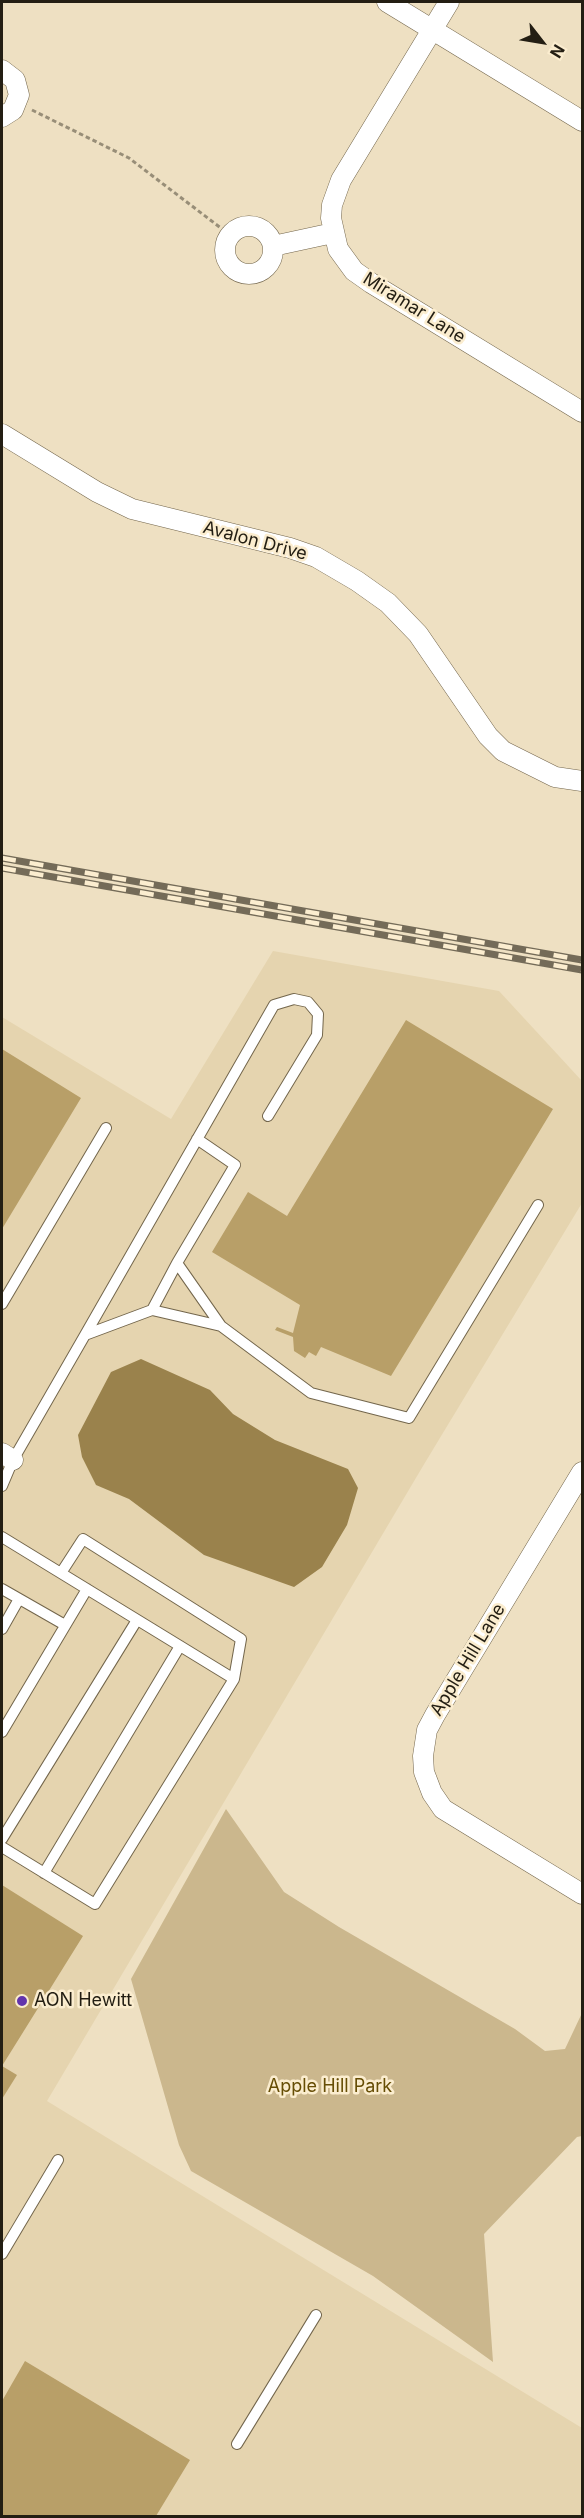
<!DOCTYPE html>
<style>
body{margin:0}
#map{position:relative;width:584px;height:2518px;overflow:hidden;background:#eee0c2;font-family:Inter,sans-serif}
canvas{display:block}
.frame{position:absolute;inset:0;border:3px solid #231e13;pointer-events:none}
.north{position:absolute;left:512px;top:12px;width:60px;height:60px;-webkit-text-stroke:4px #fbedcf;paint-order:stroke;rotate:121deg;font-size:16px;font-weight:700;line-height:24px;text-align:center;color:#231e13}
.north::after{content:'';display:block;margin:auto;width:21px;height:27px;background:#231e13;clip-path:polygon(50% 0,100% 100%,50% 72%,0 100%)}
</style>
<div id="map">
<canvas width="584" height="2518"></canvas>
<div class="frame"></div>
<div class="north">N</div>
</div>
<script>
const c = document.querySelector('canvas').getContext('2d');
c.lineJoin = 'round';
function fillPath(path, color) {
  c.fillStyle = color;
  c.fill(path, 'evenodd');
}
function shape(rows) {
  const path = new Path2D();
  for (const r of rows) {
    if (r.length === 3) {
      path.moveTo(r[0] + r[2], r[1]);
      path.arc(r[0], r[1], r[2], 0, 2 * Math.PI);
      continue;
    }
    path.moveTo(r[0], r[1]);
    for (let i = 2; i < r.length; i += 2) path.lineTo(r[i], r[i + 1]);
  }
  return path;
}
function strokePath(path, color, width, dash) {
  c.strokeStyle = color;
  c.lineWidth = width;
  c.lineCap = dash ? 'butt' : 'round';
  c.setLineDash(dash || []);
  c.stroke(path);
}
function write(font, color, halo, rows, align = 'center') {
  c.font = font + ' Inter,sans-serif';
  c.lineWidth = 5;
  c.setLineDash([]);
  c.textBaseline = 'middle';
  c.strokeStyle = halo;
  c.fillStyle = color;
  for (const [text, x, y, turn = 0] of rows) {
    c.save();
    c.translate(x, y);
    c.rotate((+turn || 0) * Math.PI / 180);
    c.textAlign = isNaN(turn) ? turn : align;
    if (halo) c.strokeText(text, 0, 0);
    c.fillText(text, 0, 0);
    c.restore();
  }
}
const built = shape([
 [273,951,499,991,582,1081,582,1203,423,1466,47,2101,582,2428,582,2516,2,2516,2,1017,171,1119]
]);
const green = shape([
 [226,1809,284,1892,339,1927,515,2029,545,2051,565,2049,582,2013,582,2136,577,2137,484,2234,493,2362,373,2276,191,2171,179,2145,131,1979]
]);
const water = shape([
 [141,1359,210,1390,233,1414,275,1440,348,1469,358,1488,347,1525,322,1567,294,1587,204,1555,129,1499,96,1485,82,1457,78,1435,111,1372]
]);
const building = shape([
 [406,1020,553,1109,391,1376,321,1347,316,1356,309,1352,305,1358,294,1351,293,1337,275,1330,277,1327,293,1333,300,1305,212,1252,248,1192,287,1216],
 [2,1049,81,1098,2,1229],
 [2,1885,83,1936,2,2066,17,2075,2,2099],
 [25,2361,190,2460,156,2516,2,2516,2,2401]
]);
const path = shape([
 [32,110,129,158,230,235]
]);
const lane = shape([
 [197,1139,235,1165,177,1263,221,1326],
 [2,1304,106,1128],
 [152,1310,177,1263],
 [85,1335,274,1005,294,999,308,1002,318,1014,317,1035,268,1116],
 [2,1486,13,1460,85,1335,152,1310,221,1326,311,1393,409,1418,538,1205],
 [2,1537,234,1679],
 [2,1589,65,1625],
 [2,1629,19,1599],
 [2,1732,87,1589],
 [2,1839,137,1620],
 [2,1847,95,1904,234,1679,241,1639,83,1539,61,1573],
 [44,1873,180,1646],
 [2,2254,58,2160],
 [237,2444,316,2315]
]);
const street = shape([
 [387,2,582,121],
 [449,2,341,180,332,205,331,218,338,249,354,271,371,283,582,412],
 [2,70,15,80,19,95,13,110,2,117],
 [249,250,24],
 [273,246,333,233],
 [2,434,97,492,132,509,290,548,316,557,357,581,388,603,418,634,488,736,503,751,555,777,582,781],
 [2,1453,13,1460],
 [582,1472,435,1715,427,1730,423,1756,424,1772,432,1793,443,1809,582,1894]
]);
const rail = shape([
 [2,858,582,960],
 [2,868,582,970]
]);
const markers = [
 [22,2001,6,"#6234ac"]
];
const streetNames = [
 ["Miramar Lane",414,308,32],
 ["Avalon Drive",255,541,15],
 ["Apple Hill Lane",468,1660,-59]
];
const poiNames = [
 ["AON Hewitt",34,2001]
];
const parkNames = [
 ["Apple Hill Park",330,2087]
];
fillPath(built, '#e5d4af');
fillPath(green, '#cbb78d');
fillPath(water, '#9a824c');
fillPath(building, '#b89f68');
strokePath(lane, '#73664c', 12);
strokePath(street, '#73664c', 21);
strokePath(path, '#988e78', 3, [4.5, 3]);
strokePath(lane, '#fff', 10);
strokePath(street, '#fff', 20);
strokePath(rail, '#746b58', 7);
strokePath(rail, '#fbedcf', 4.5, [14]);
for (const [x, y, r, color] of markers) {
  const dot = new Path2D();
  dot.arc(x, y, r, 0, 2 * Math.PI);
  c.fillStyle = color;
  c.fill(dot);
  strokePath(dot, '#fbedcf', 2);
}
write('18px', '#231e13', '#fbedcf', streetNames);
write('18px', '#231e13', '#fbedcf', poiNames, 'left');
write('18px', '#664d05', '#fbedcf', parkNames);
</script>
